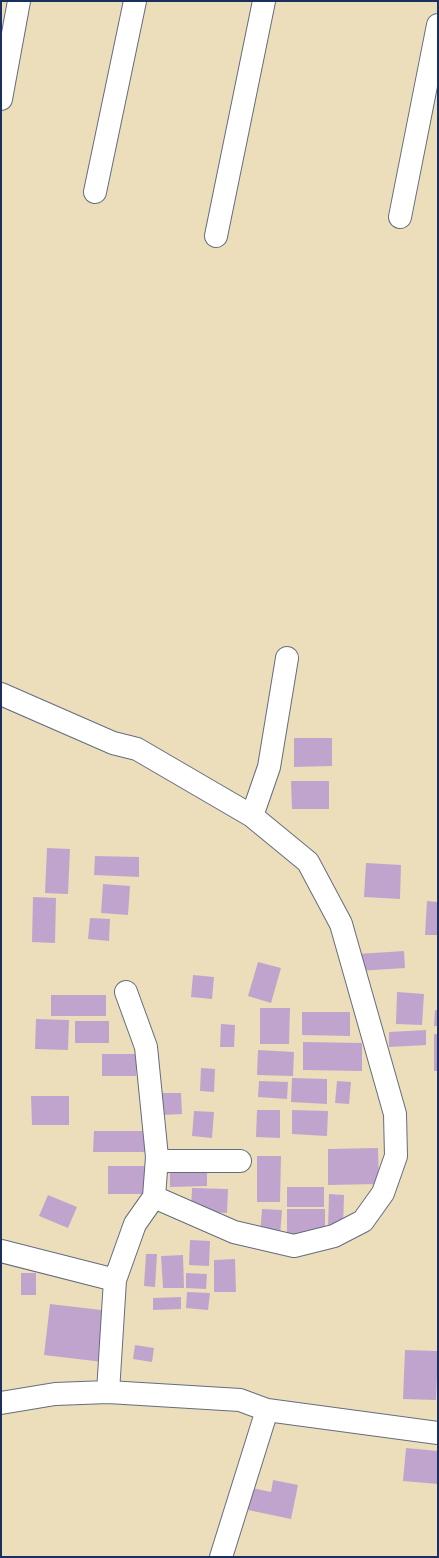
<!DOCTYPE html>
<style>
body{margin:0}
#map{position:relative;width:439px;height:1558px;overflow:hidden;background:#ecdeba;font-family:Cardo,serif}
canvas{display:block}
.frame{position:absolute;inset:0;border:2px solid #1b2f5e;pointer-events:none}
</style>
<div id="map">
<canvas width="439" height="1558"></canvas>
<div class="frame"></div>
</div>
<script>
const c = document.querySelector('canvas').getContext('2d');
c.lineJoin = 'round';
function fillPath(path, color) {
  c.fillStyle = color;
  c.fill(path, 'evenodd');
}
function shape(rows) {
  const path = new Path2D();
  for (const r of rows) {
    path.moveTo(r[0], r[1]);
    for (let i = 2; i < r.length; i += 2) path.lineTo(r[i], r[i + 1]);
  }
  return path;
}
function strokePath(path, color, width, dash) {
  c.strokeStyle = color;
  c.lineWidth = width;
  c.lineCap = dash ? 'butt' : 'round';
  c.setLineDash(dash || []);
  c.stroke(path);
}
const building = shape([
 [294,738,332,738,332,766,294,767],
 [291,781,329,781,329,809,292,809],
 [47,848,70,849,68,894,45,893],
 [95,856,139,857,139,877,94,875],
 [366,863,401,865,400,899,364,897],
 [103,884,130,886,128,915,101,913],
 [33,897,56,898,55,943,32,942],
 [427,901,438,902,438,935,425,935],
 [90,918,110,919,109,941,88,939],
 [404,951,405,968,358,971,357,954],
 [258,962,281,968,271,1003,248,996],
 [193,975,214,977,212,999,191,997],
 [397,992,424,994,422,1025,396,1024],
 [51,995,106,995,106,1016,51,1016],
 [260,1008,290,1008,289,1044,260,1044],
 [435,1010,438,1010,438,1026,434,1026],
 [302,1012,350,1012,350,1036,302,1035],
 [36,1019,69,1020,68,1050,35,1049],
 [75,1021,109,1021,109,1043,75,1043],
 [221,1024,235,1025,234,1047,220,1047],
 [426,1030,426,1045,389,1047,389,1032],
 [434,1034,438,1034,438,1071,434,1071],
 [303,1042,362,1043,362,1071,303,1070],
 [258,1050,294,1052,293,1076,257,1075],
 [102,1054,137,1054,136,1076,102,1076],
 [201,1068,215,1069,214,1092,200,1091],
 [292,1078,327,1079,327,1104,291,1102],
 [259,1081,288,1082,287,1099,258,1097],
 [337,1081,351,1082,349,1104,335,1103],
 [161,1093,181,1093,182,1114,162,1115],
 [31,1096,69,1096,69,1125,32,1125],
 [257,1110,280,1110,280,1138,256,1137],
 [292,1110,328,1111,327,1136,292,1134],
 [194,1111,214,1112,212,1138,192,1136],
 [94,1131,148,1131,148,1152,93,1152],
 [378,1148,379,1184,328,1185,328,1149],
 [257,1156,281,1156,280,1202,257,1202],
 [108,1166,145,1166,145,1194,108,1194],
 [170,1167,207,1167,207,1186,170,1187],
 [287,1187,324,1187,324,1207,287,1207],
 [192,1188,228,1189,227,1213,191,1211],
 [329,1194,344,1195,343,1229,328,1229],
 [48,1195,77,1207,68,1228,39,1216],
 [262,1209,282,1210,280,1236,260,1235],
 [287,1209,325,1209,325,1237,287,1237],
 [190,1240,210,1241,209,1266,189,1265],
 [146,1254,157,1254,155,1287,144,1286],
 [183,1255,184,1288,163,1288,161,1256],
 [235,1259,236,1292,214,1292,214,1260],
 [21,1273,36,1273,36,1295,21,1295],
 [186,1273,207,1274,206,1289,186,1288],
 [187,1292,210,1293,208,1310,186,1308],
 [181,1297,181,1309,153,1310,153,1298],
 [50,1304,110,1311,103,1362,44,1355],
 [135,1345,154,1348,152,1362,133,1359],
 [405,1350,438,1351,436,1400,403,1399],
 [406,1448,438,1451,438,1484,403,1481],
 [273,1480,298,1485,291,1519,248,1510,252,1488,271,1492]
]);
const minor = shape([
 [1,99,19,1],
 [95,192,135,1],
 [400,217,438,25],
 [216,236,264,1],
 [1,694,113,743,137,749,252,816,308,862,341,924,395,1114,396,1156,383,1193,363,1221,334,1236,294,1246,234,1232,154,1197],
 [252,816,269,767,287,658],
 [157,1161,240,1161],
 [1,1251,115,1280],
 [108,1392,115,1280,135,1224,154,1197,157,1157,146,1047,126,992],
 [1,1403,55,1394,108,1392,240,1400,267,1410,438,1433],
 [221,1557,267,1410]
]);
fillPath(building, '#c1a4cd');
strokePath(minor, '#646c7e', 24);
strokePath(minor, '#fff', 22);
</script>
